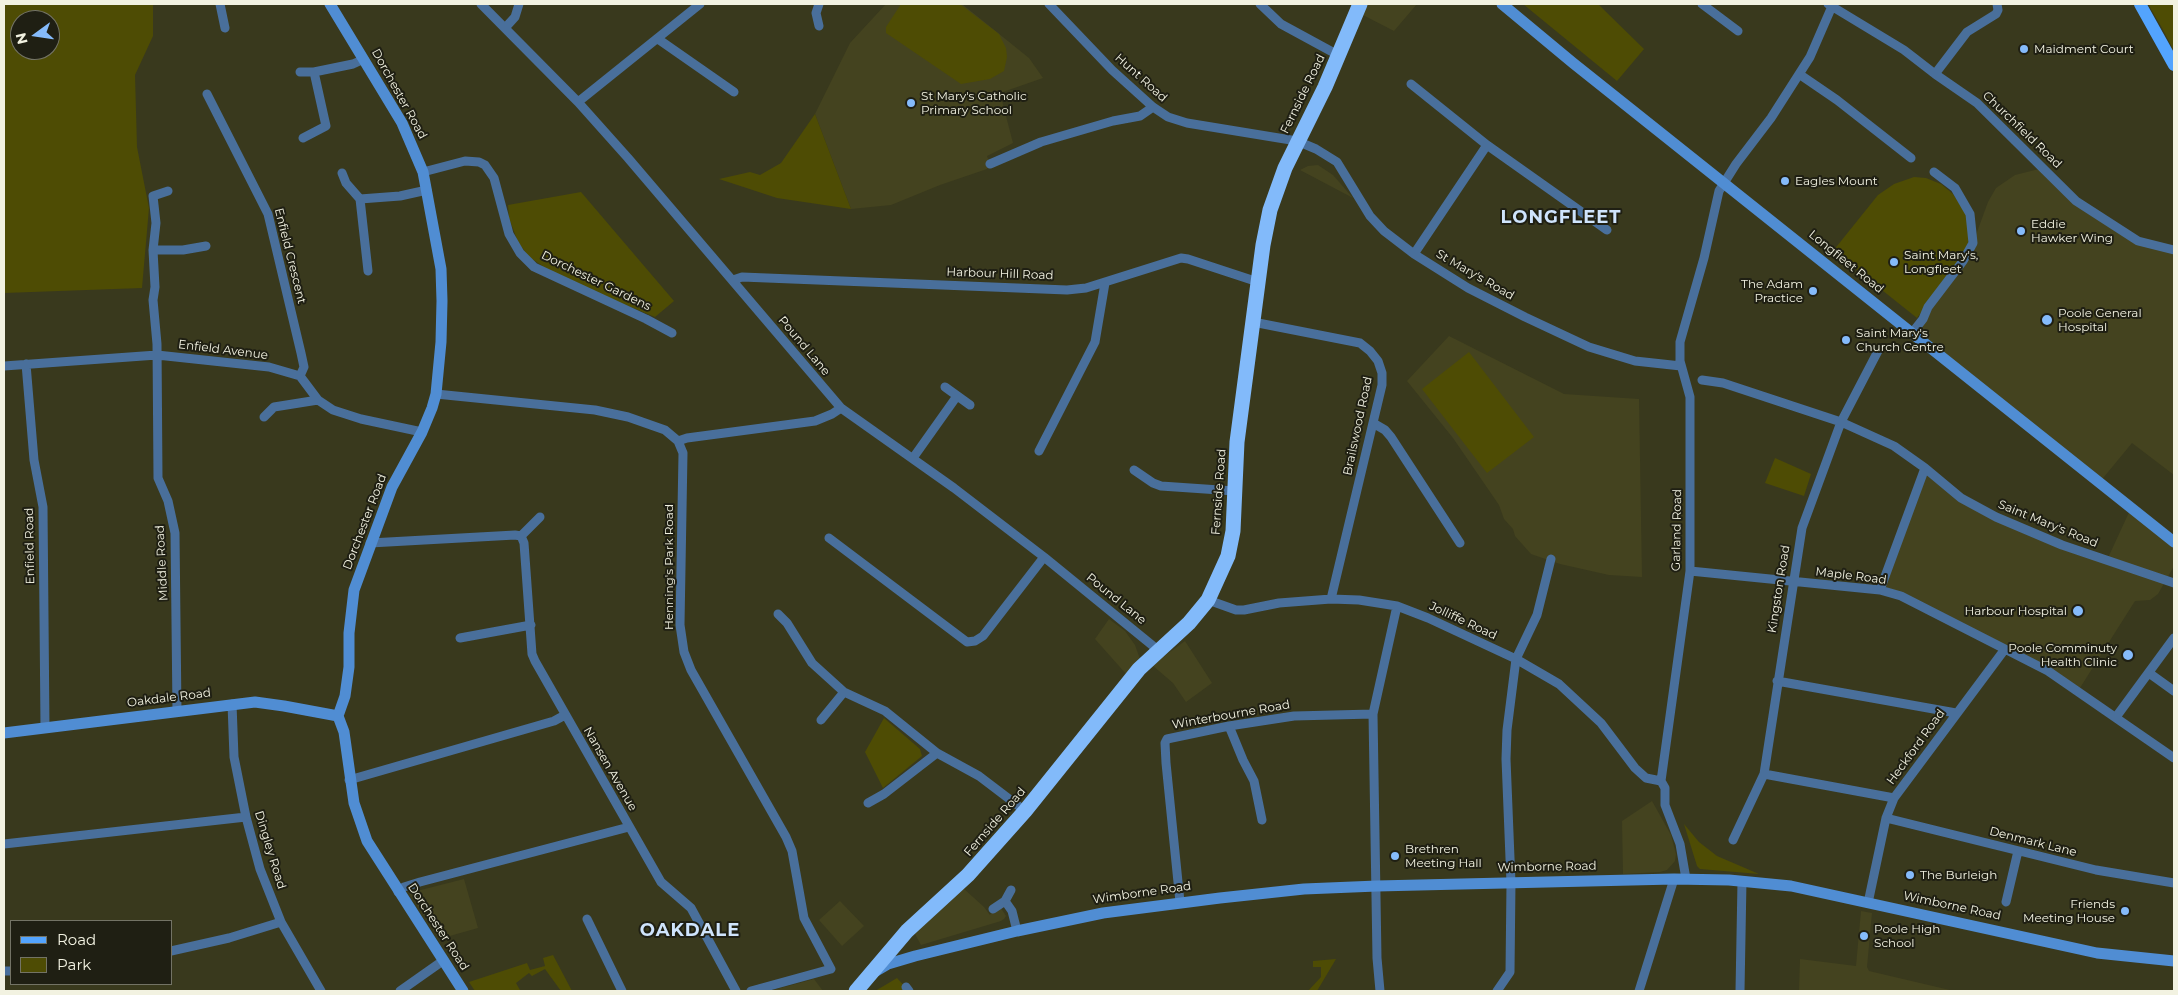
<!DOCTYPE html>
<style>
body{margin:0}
#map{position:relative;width:2178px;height:995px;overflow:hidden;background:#39391d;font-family:Montserrat,sans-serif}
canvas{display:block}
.frame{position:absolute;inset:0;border:5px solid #f2f2e1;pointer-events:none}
.legend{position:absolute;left:10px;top:920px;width:162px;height:65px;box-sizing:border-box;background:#1f1f13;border:1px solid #737365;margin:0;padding:6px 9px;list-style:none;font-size:15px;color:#f2f2e1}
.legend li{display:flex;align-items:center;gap:10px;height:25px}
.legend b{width:25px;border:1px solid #737365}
.north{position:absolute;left:10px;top:10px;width:50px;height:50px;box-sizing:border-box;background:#1f1f13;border:1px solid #737365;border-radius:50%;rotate:256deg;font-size:14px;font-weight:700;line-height:20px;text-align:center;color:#f2f2e1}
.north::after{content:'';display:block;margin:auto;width:18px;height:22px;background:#85bbfb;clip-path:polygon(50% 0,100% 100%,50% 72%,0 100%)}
</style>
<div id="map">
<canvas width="2178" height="995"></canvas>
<div class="frame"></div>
<ul class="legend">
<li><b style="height:6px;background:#53a4fe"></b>Road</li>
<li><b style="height:14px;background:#4e4c04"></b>Park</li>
</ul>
<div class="north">N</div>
</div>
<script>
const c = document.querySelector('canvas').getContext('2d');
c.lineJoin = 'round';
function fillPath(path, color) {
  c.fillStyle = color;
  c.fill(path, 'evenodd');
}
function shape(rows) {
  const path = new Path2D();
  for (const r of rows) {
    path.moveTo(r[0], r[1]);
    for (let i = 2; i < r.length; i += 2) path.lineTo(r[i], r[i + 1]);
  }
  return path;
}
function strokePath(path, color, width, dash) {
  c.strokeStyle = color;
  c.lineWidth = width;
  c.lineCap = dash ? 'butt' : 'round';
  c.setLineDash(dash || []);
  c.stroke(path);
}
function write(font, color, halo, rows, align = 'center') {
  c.font = font + ' Montserrat,sans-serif';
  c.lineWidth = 4;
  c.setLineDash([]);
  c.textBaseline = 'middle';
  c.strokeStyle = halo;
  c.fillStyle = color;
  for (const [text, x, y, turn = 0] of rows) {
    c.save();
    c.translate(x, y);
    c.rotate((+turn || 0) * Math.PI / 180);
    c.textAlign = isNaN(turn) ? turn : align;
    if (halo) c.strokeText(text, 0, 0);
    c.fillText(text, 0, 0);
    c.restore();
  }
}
const built = shape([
 [886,4,962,4,1029,58,1043,78,1000,93,1013,143,987,156,990,164,987,169,940,185,891,205,851,209,815,114,850,43],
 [1366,4,1417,4,1394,31,1361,14],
 [1318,165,1333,175,1353,198,1300,170,1308,166],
 [2043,168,2076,201,2138,241,2174,250,2174,475,2132,443,2099,483,1912,333,1973,243,1988,202,1996,188,2015,175],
 [1449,336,1564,394,1639,399,1642,577,1609,575,1560,564,1531,554,1515,536,1513,529,1504,519,1499,505,1453,438,1407,381],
 [1925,468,1961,498,2107,560,2131,508,2174,542,2174,566,2158,594,2150,600,2135,601,2078,691,1880,590],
 [1109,619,1125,631,1135,645,1140,659,1127,675,1095,639],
 [1185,641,1212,683,1186,702,1173,683,1152,665],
 [1652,801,1671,835,1676,854,1675,861,1667,870,1660,872,1623,874,1622,821],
 [464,879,478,928,439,939,409,893],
 [963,888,984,907,990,915,993,910,1001,908,1006,916,1004,919,1001,921,921,945,915,934,916,929],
 [840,901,864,926,842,946,819,920],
 [1861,911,1872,913,1867,967,1869,971,1954,991,1799,991,1800,959,1856,966],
 [814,979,823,991,770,991]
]);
const green = shape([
 [4,4,153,4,153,36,135,75,137,147,149,208,142,288,4,293],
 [20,20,50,20,50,50,20,50],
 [901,4,960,4,999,34,1006,48,1007,57,1004,71,990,79,961,84,886,33,886,27],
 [1523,4,1598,4,1644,49,1617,81],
 [2148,4,2174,4,2174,51,2162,28],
 [815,114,851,209,777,198,719,179,750,172,760,175,781,163],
 [1914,177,1926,178,1941,184,1953,194,1967,215,1969,241,1960,261,1917,318,1833,251,1878,195,1894,184],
 [581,192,674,301,655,317,562,279,529,257,518,242,509,218,508,205],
 [1469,352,1534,437,1487,473,1422,389],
 [1775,458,1811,474,1804,496,1765,483],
 [884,718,920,749,922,756,883,788,865,752],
 [1684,824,1699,842,1717,856,1759,874,1700,869,1697,866],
 [553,955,572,991,561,991,545,969,532,976,529,973,516,983,520,990,518,991,475,991,469,982,527,963,530,970,545,966,543,958],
 [1336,959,1317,991,1308,991,1321,977,1321,967,1313,967,1313,961],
 [897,978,909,991,875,991,887,984]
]);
const street = shape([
 [220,4,225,28],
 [481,4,578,102,628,158,841,408,954,488,1044,557,1158,650],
 [1049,4,1112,70,1153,107,1168,117,1187,123,1297,141,1316,149,1337,162,1370,216,1384,231,1414,254,1468,288,1525,317,1589,347,1635,361,1681,366],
 [1260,4,1281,24,1338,55],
 [1702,4,1738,31],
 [1828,4,1904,50,1935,74,1977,103,2076,201,2138,241,2174,250],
 [819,26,816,13,819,4],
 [505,28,515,17,519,4],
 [658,39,734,92],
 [300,72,314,72],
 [1799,74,1837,100,1911,158],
 [1935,74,1967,32,1996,14,1998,10,1997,4],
 [1411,84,1487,145,1607,230],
 [207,94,268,214,301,353,304,367,300,376],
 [578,102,700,4],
 [303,138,326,126,314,72,353,64,364,59],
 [990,164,1041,142,1113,121,1140,116,1153,107],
 [423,172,465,161,479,162,485,165,494,178,509,234,520,253,534,267,646,319,672,333],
 [342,173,346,183,360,199],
 [168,191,153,196,156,223,153,250,155,287,153,300,157,344,158,478,168,501,175,533,177,712],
 [153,250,183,250,206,246],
 [1414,254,1487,145],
 [368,271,360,199,400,196,427,190],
 [733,280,742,277,1067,290,1086,288,1181,258,1188,259,1258,282],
 [1253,322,1360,343,1370,351,1378,361,1382,373,1382,385,1331,599],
 [1912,333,1923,319,1928,307,1963,261,1973,243,1970,214,1955,188,1934,172],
 [26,364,34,460,43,507,45,728],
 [4,366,157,355,269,367,300,376,318,400,333,410,361,419,422,432],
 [1702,380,1723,383,1841,422,1894,446,1925,468,1961,498,1996,517,2062,545,2174,583],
 [945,387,970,405],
 [436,394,595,410,628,417,665,430,678,441,683,453,680,625,684,652,691,670,786,837,792,851,804,918,831,969,751,991],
 [264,417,274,407,318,400],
 [1373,423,1385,430,1391,437,1460,543],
 [678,441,687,438,815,421,832,414,841,408],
 [1039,451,1095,342,1105,283],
 [913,458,957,396],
 [1134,470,1153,483,1161,486,1234,491],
 [521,536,524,543,532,654,535,661,661,882,691,908,736,991],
 [521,536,540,517],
 [829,538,967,642,975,641,983,636,1044,557],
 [370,543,515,535,521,536],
 [1690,571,1880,590,1901,596,2048,671,2174,758],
 [1880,590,1925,468],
 [1208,600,1236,610,1244,610,1279,603,1331,599,1359,600,1397,606,1428,618,1516,659,1559,684,1601,723,1635,768,1646,778,1661,781],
 [778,614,787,623,812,663,844,692,885,711,937,753,979,776,1025,811],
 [460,638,531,625],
 [2149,673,2174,691],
 [1777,681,1956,713],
 [232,704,234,757,246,817,260,869,281,922,321,991],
 [2116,717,2174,638],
 [821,720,844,692],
 [1229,726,1243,760,1254,781,1262,820],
 [1764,774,1894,798],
 [349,780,554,721,565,715],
 [868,803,884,794,937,753],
 [1886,818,2096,870,2174,883],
 [1733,840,1764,774,1802,528,1841,422,1878,351],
 [4,844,246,817],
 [1686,879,1680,844,1665,805,1665,788,1661,781,1690,571,1690,397,1680,361,1680,342,1704,258,1719,191,1736,164,1771,118,1810,57,1833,4],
 [398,892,404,887,420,882,629,827],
 [1005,901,1012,911,1017,931],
 [1180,902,1166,763,1165,743,1167,739,1229,726,1294,716,1373,714],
 [2006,902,2018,851],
 [1868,903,1886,818,1894,798,2005,649],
 [993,909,1005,901,1011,890],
 [587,919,622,991],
 [171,951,229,938,281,922],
 [4,971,11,971],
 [906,987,909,991],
 [400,991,444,960],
 [1380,991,1377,958,1373,714,1397,606],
 [1497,991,1510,972,1511,883,1506,759,1507,730,1516,659,1537,615,1551,559],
 [1639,991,1674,879],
 [1740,991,1742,881]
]);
const secondary = shape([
 [330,4,402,123,423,172,441,269,442,301,441,342,436,394,432,408,422,432,392,487,354,590,349,633,349,667,345,696,338,716,344,732,354,803,367,841,463,991],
 [1502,4,1573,63,2174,542],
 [4,733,255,702,284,706,338,716],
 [876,971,888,964,915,956,1017,931,1103,913,1220,898,1304,889,1377,886,1674,879,1729,880,1791,886,2097,953,2174,961]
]);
const primary = shape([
 [2140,4,2174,65]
]);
const highway = shape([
 [856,991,907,931,968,875,1025,811,1139,669,1189,623,1208,600,1228,556,1233,531,1237,442,1263,245,1270,210,1285,168,1325,87,1360,4]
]);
const markers = [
 [2024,49,5,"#85bbfb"],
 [911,103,5,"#85bbfb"],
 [1785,181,5,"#85bbfb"],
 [2021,231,5,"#85bbfb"],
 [1894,262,5,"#85bbfb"],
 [1813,291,5,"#85bbfb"],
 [2047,320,6,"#85bbfb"],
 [1846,340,5,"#85bbfb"],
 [2078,611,6,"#85bbfb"],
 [2128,655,6,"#85bbfb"],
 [1395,856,5,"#85bbfb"],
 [1910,875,5,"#85bbfb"],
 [2125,911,5,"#85bbfb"],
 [1864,936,5,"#85bbfb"]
];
const poiNames = [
 ["Maidment Court",2034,49],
 ["St Mary's Catholic",921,96],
 ["Primary School",921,110],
 ["Eagles Mount",1795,181],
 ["Eddie",2031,224],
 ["Hawker Wing",2031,238],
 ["Saint Mary's,",1904,255],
 ["Longfleet",1904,269],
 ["The Adam",1803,284,"right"],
 ["Practice",1803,298,"right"],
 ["Poole General",2058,313],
 ["Hospital",2058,327],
 ["Saint Mary's",1856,333],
 ["Church Centre",1856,347],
 ["Harbour Hospital",2067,611,"right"],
 ["Poole Comminuty",2117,648,"right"],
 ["Health Clinic",2117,662,"right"],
 ["Brethren",1405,849],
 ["Meeting Hall",1405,863],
 ["The Burleigh",1920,875],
 ["Friends",2115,904,"right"],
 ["Meeting House",2115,918,"right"],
 ["Poole High",1874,929],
 ["School",1874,943]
];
const streetNames = [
 ["Hunt Road",1141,78,42],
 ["Dorchester Road",399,94,61],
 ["Fernside Road",1303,94,-64],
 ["Churchfield Road",2022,130,44],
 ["Enfield Crescent",290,256,76],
 ["Longfleet Road",1846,262,39],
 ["Harbour Hill Road",1000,274,2],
 ["St Mary's Road",1475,275,30],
 ["Dorchester Gardens",596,281,26],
 ["Pound Lane",804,346,50],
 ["Enfield Avenue",223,350,7],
 ["Brailswood Road",1358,426,-78],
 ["Fernside Road",1219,492,-86],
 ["Dorchester Road",365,522,-69],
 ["Saint Mary's Road",2048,524,22],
 ["Garland Road",1677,530,-89],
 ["Enfield Road",30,546,-91],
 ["Middle Road",162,563,-93],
 ["Henning's Park Road",669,567,-90],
 ["Maple Road",1851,576,7],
 ["Kingston Road",1779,589,-81],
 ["Pound Lane",1116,599,39],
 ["Jolliffe Road",1463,621,25],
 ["Oakdale Road",169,698,-7],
 ["Winterbourne Road",1231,715,-10],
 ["Heckford Road",1916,747,-54],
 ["Nansen Avenue",610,769,60],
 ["Fernside Road",995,822,-49],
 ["Denmark Lane",2033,842,14],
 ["Dingley Road",270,850,73],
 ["Wimborne Road",1547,867,-1],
 ["Wimborne Road",1142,893,-8],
 ["Wimborne Road",1952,906,12],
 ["Dorchester Road",438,927,57]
];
const districtNames = [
 ["LONGFLEET",1561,218],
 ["OAKDALE",690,931]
];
fillPath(built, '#44431f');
fillPath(green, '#4e4c04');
strokePath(street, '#496f9b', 9);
strokePath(secondary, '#508dd3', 11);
strokePath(primary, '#53a4fe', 12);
strokePath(highway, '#82bafa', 15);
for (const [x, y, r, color] of markers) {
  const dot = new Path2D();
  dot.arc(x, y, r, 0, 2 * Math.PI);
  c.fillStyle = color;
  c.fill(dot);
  strokePath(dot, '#1f1f13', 2);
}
write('12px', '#f2f2e1', '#1f1f13', poiNames, 'left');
write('12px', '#f2f2e1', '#1f1f13', streetNames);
c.letterSpacing = '1px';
write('bold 18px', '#cfe4fc', '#1f1f13', districtNames);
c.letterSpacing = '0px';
</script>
